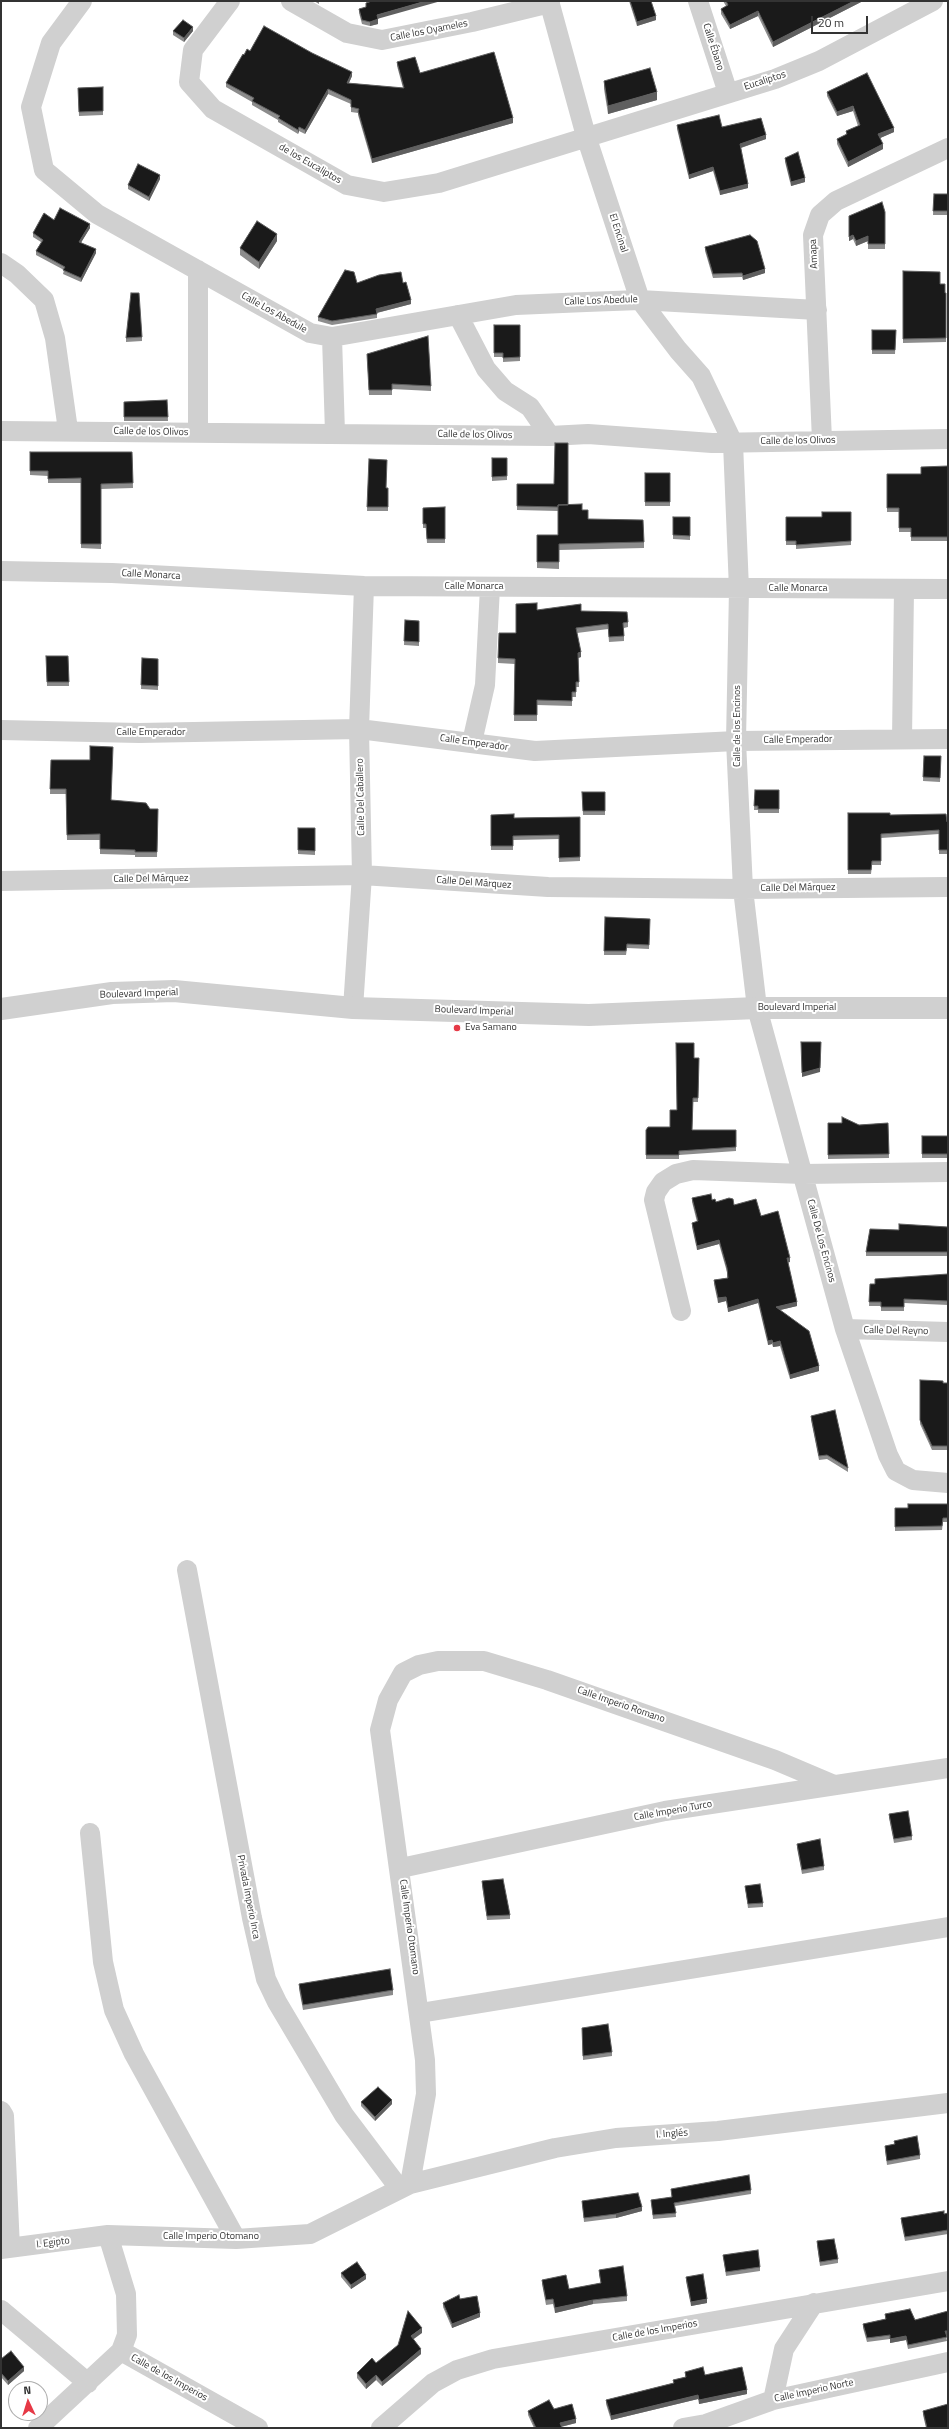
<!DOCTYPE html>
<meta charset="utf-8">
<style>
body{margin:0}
#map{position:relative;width:949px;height:2429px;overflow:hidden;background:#fff;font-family:"Titillium Web",sans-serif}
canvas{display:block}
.frame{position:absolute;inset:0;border:2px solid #333;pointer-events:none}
.north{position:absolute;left:8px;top:2381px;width:40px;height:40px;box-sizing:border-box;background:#fff;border:1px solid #adadad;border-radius:50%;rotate:356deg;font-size:11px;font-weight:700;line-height:16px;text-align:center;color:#333}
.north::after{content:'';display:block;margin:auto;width:14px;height:18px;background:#e63946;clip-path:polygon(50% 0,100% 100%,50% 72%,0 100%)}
.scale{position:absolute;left:811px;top:16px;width:57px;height:18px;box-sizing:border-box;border:2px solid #333;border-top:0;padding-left:5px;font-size:12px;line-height:14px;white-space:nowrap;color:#333;-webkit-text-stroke:3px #fff;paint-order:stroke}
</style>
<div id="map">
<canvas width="949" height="2429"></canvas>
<div class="frame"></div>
<div class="north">N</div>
<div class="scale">20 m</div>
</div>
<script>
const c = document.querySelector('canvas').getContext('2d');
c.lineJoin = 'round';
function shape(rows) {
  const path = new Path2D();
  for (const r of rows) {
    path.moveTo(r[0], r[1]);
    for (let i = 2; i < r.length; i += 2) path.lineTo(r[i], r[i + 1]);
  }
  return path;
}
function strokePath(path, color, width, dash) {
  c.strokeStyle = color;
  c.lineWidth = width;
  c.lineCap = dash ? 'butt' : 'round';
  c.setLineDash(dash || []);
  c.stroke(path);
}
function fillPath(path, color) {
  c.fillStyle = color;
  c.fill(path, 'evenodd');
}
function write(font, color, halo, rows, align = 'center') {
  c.font = font + ' "Titillium Web",sans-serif';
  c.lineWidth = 4;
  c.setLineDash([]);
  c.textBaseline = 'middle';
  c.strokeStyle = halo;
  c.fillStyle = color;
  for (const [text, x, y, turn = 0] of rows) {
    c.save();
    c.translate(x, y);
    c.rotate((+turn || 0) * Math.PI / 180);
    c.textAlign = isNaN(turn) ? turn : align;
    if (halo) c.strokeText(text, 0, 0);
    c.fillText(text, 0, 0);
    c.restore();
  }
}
const minor = shape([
 [82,1,51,43,31,107,44,170,97,214,310,333,332,337,516,305,586,302,640,300,817,310],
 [230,1,193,50,189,82,213,109,347,185,384,192,439,183,775,79,819,61,933,1],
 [291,1,347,33,382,40,472,22,550,3],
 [549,1,586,136,640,300,678,350,701,376,733,443,739,589,736,741,743,889,757,1008,845,1329,888,1455,896,1471,913,1480,948,1483],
 [698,1,728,93],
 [1,263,17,274,44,300,55,338,68,430],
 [458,315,486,369,505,391,530,407,550,436],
 [332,337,335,433],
 [1,431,550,436,588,434,712,443,948,439],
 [198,433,198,270],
 [822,440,813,235,820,215,836,201,948,148],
 [1,571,112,573,364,586,948,589],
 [1,730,139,733,359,729,535,751,736,741,948,739],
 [902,739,904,589],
 [472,742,485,685,490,587],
 [1,881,362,875,548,887,743,889,948,887],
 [353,1008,362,875,359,729,364,586],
 [681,1311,654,1200,656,1192,663,1182,676,1174,693,1170,803,1174,948,1172],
 [845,1329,948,1332],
 [187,1570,252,1918,266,1979,277,2002,344,2115,399,2188],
 [90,1833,103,1962,114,2010,134,2054,236,2239],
 [401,1868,665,1811,948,1768],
 [420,2013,948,1927],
 [1,2111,4,2116,10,2248],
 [410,2184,426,2094,425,2060,380,1730,388,1700,403,1673,419,1665,438,1661,484,1661,547,1680,775,1760,834,1785],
 [1,2249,108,2235,236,2239,310,2234,410,2184,555,2148,616,2138,718,2131,948,2103],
 [1,2310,88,2383],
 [121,2351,258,2428],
 [773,2400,784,2349,814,2303],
 [38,2428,121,2351,127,2335,126,2294,108,2235],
 [381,2428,433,2383,457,2370,493,2359,948,2281],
 [683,2428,706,2424,773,2400,948,2362]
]);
const tertiary = shape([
 [1,1009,112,993,174,991,353,1008,589,1015,757,1008,948,1008]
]);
const wall = shape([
 [314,1,319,1,319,4],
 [629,1,651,1,656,20,637,26],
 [723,1,863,1,773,47,758,16,730,29,721,14,721,9,726,6],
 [366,3,378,19,378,24,370,26,362,24,359,13,359,9,366,7],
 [173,31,193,31,184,42,173,35],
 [250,51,352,76,349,83,403,88,397,66,397,62,420,73,513,123,372,163,358,115,358,113,351,112,351,104,328,94,305,134,299,131,298,134,278,122,278,120,252,105,252,102,226,87,226,83,244,55],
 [604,81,657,100,608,114,604,89],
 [103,87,103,115,79,116,78,88],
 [827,92,894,132,880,138,883,149,848,167,837,144,837,139,846,135,846,131,858,126,853,111,837,116,827,96],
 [677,125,722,127,766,139,741,148,748,188,720,195,713,171,689,179,677,129],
 [785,158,805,182,791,186,785,162],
 [160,179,149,201,128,189,128,185],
 [934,194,948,194,948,215,933,215],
 [885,212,885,249,868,249,868,241,856,246,853,239,849,241,849,216],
 [54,220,90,228,81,242,96,253,81,282,63,274,64,270,36,255,36,251,41,242,33,237,33,233],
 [277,241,259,269,240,255,240,248],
 [705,247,765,273,743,280,742,277,713,278,705,251],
 [903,271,940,284,945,293,946,293,946,342,903,343],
 [357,283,403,283,411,304,377,313,377,318,332,325,318,321,318,317],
 [494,325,520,325,520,361,503,362,503,357,494,357],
 [872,330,896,330,895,354,872,354],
 [142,337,142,341,126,342,126,338],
 [367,354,431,386,431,391,392,389,392,395,369,395],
 [167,400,168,421,124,421,124,402],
 [30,452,132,452,133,488,101,489,101,549,81,548,81,483,48,483,48,476,30,475],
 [492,458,507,458,507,480,492,481],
 [369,459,386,488,388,488,388,511,367,511],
 [948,466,948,541,911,541,911,532,899,532,899,512,887,512,887,474,921,474],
 [645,473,670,473,670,506,645,506],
 [517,484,582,510,588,519,644,542,644,548,559,550,559,569,537,568,537,535,558,535,558,511,517,510],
 [445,507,445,543,427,543,426,528,423,528,423,508],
 [851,512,851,545,796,549,796,545,786,545,786,517,822,517],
 [673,517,690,517,690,540,673,539],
 [537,610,581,611,628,622,628,627,624,628,624,641,609,642,608,629,577,633,581,657,578,658,579,687,576,687,576,697,572,697,572,706,537,705,537,721,514,721,515,664,498,663,498,658,516,633],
 [405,620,419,621,419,646,404,645],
 [46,656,68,656,69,686,47,686],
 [142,658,158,659,158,690,141,689],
 [924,756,941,756,940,782,923,781],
 [51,760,112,800,150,809,158,809,157,857,135,857,135,855,100,854,100,840,67,840,66,794,50,794],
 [755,790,779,790,779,813,758,813,758,810,754,810],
 [582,792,605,792,605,815,583,815],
 [848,813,890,815,948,822,948,854,939,854,939,834,881,838,881,865,872,865,871,874,848,874],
 [491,815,514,818,580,817,580,861,559,862,559,839,513,840,513,850,491,850],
 [298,828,315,828,315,855,298,854],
 [605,917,650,919,649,949,627,948,626,955,604,955],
 [694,1058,699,1058,698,1102,693,1102,692,1130,736,1130,736,1151,679,1155,679,1159,646,1159,646,1130,670,1127,677,1110],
 [828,1123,859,1125,888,1123,889,1158,828,1159],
 [922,1136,948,1136,948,1158,922,1158],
 [692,1198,712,1200,716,1202,734,1205,761,1216,790,1262,788,1262,797,1306,780,1310,819,1371,790,1379,780,1346,773,1347,772,1344,768,1345,758,1303,728,1312,726,1301,718,1303,714,1284,714,1280,727,1278,727,1272,719,1244,697,1250,692,1227,692,1223,697,1222,692,1202],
 [948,1227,948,1256,866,1256,866,1252,899,1230],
 [948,1274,948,1305,904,1303,904,1311,881,1311,881,1306,869,1306,870,1284,875,1284],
 [920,1380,943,1383,948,1383,948,1450,932,1450,920,1424],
 [811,1416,848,1468,848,1472,827,1459,819,1460,811,1420],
 [948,1504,948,1522,943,1522,942,1530,895,1531,895,1508,908,1508],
 [889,1814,912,1836,912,1840,894,1843,889,1818],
 [797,1844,824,1866,824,1870,802,1874,797,1848],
 [482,1881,510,1915,510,1919,487,1920,482,1885],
 [745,1886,763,1903,763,1907,748,1908],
 [299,1984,393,1990,393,1995,303,2010,299,1989],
 [582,2032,612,2052,612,2056,583,2060],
 [361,2102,392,2104,375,2121,361,2106],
 [894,2141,920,2155,920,2159,887,2165,885,2150,885,2146,894,2144],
 [671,2189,751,2190,751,2194,675,2206,676,2217,653,2219,651,2200,672,2197],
 [582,2201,642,2211,616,2218,584,2222],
 [948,2213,948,2234,905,2241,901,2222,901,2218,944,2214],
 [817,2241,838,2259,838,2263,820,2266,817,2245],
 [723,2255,760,2267,760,2271,726,2276],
 [599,2270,627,2296,627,2301,593,2304,555,2313,553,2304,546,2305,542,2284,542,2280,569,2289,601,2283,599,2275],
 [341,2273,366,2279,351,2289,341,2277],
 [686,2277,707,2303,691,2306,686,2281],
 [460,2299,480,2317,452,2328,443,2307,443,2303],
 [948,2311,948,2335,946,2335,947,2341,908,2349,906,2340,890,2343,890,2339,867,2342,863,2328,863,2324,885,2319,885,2314,915,2320],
 [422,2333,413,2339,421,2354,382,2386,376,2380,366,2389,357,2378,357,2373,376,2363],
 [1,2359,24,2371,8,2385,1,2377],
 [685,2372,705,2375,747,2394,699,2404,698,2399,611,2420,606,2404,606,2400,673,2383,673,2380,685,2377],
 [554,2409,576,2423,561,2427,562,2428,534,2428,528,2415,528,2411],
 [923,2411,948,2428,926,2428,923,2415]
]);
const shadedWall = shape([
 [426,1,441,1,377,19,377,15],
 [854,1,863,1,773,47,773,42],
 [758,11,758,16,730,29,730,25],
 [656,16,656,20,637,26,637,22],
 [378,19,378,24,370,26,370,22],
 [193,27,193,31,184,42,184,38],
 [352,72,352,76,347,87,347,83],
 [328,89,328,94,305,134,305,130],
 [657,92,657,100,608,114,608,106],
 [853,106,853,111,837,116,837,112],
 [513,118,513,123,372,163,372,159],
 [299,127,299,131,298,134,298,130],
 [894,128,894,132,878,139,878,134],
 [766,135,766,139,740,148,740,144],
 [883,144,883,149,848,167,848,162],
 [713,167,713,171,689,179,689,175],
 [160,175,160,179,149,201,149,197],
 [805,178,805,182,791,186,791,182],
 [748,184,748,188,720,195,720,191],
 [90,224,90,228,79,246,79,242],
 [277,234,277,241,259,269,259,262],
 [853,235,853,239,849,241,849,237],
 [868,236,868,241,856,246,856,241],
 [96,249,96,253,81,282,81,278],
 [765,269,765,273,743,280,743,276],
 [411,300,411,304,376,313,376,309],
 [581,652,581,657,578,658,578,653],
 [821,1042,820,1072,802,1077,802,1073],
 [719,1240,719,1244,697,1250,697,1246],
 [787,1258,790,1258,790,1262,787,1263],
 [726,1297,726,1301,718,1303,718,1298],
 [758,1299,758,1303,728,1312,728,1308],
 [797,1302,797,1306,776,1311,776,1307],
 [772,1340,772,1344,768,1345,768,1341],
 [780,1341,780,1346,773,1347,773,1343],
 [819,1366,819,1371,790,1379,790,1375],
 [392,2100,392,2104,375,2121,375,2117],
 [642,2207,642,2211,616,2218,616,2214],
 [366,2275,366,2279,351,2289,351,2285],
 [707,2299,707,2303,691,2306,691,2302],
 [593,2300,593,2304,555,2313,555,2308],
 [480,2313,480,2317,452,2328,452,2324],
 [422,2328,422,2333,411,2341,411,2336],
 [945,2331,948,2331,948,2335,945,2335],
 [906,2336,906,2340,890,2343,890,2339],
 [421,2349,421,2354,382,2386,382,2382],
 [24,2367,24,2371,8,2385,8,2381],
 [376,2375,376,2380,366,2389,366,2384],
 [747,2390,747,2394,699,2404,699,2400],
 [698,2395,698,2399,611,2420,611,2416],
 [576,2419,576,2423,560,2427,560,2423]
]);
const building = shape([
 [372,1,426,1,377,15,378,19,370,22,362,20,359,9,366,7,366,3,372,1],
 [630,1,651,1,656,16,637,22,630,1],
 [726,1,854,1,773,42,758,11,730,25,721,9,728,5,726,1],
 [183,20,193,27,184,38,173,31,183,20],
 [264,26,312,53,352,72,347,83,404,88,397,62,415,57,420,73,494,52,513,118,372,159,358,111,359,109,351,107,351,100,328,89,305,130,299,127,298,130,278,118,280,116,252,101,254,98,226,83,243,54,244,55,247,49,250,51,264,26],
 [650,68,657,92,608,106,604,81,650,68],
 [867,73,894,128,878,134,883,144,848,162,837,139,847,134,846,131,860,125,853,106,837,112,827,92,867,73],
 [103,87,103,111,79,112,78,88,103,87],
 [719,115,722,127,761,118,766,135,740,144,748,184,720,191,713,167,689,175,677,125,719,115],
 [798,152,805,178,791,182,785,158,798,152],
 [138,164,160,175,149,197,128,185,138,164],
 [934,194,948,194,948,211,933,211,934,194],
 [882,202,885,212,885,244,868,244,868,236,856,241,853,235,849,237,849,216,882,202],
 [60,208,90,224,79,242,96,249,81,278,63,270,65,267,36,251,43,240,33,233,44,213,54,220,60,208],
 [257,221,277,234,259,262,240,248,257,221],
 [750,235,757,241,765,269,743,276,742,273,713,274,705,247,750,235],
 [345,270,354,272,357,283,379,275,401,272,403,283,406,282,411,300,376,309,377,314,332,321,318,317,345,270],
 [903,271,940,272,940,284,945,284,945,293,946,293,946,338,903,339,903,271],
 [131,293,139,293,142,337,126,338,131,293],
 [494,325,520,325,520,357,503,358,503,353,494,353,494,325],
 [872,330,896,330,895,350,872,350,872,330],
 [428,336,431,386,392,384,392,390,369,390,367,354,428,336],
 [167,400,168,417,124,417,124,402,167,400],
 [555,443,568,443,568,505,558,505,558,507,517,506,517,484,554,484,555,443],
 [30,452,132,452,133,483,101,484,101,544,81,544,81,478,48,479,48,471,30,471,30,452],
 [492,458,507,458,507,476,492,477,492,458],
 [369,459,387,460,386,488,388,488,388,507,367,507,369,459],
 [948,466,948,537,911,537,911,528,899,528,899,508,887,508,887,474,921,474,921,467,948,466],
 [645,473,670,473,670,502,645,502,645,473],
 [582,504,582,510,588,510,588,519,643,520,644,542,559,544,559,562,537,562,537,535,558,535,558,505,582,504],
 [445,507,445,539,427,539,426,524,423,524,423,508,445,507],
 [822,512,851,512,851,541,796,545,796,541,786,541,786,517,822,517,822,512],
 [673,517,690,517,690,536,673,535,673,517],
 [537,603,537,610,581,604,581,611,627,612,628,622,623,623,624,636,609,637,608,624,576,628,581,652,578,653,579,682,576,682,576,692,572,692,572,701,537,700,537,715,514,715,515,659,498,658,499,633,516,633,516,604,537,603],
 [405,620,419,621,419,642,404,641,405,620],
 [46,656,68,656,69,682,47,682,46,656],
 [142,658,158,659,158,686,141,685,142,658],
 [90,746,113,747,111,800,146,803,150,809,158,809,157,852,135,852,135,850,100,849,100,834,67,835,66,789,50,789,51,760,90,760,90,746],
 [924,756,941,756,940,778,923,777,924,756],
 [755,790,779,790,779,809,758,809,758,806,754,806,755,790],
 [582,792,605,792,605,811,583,811,582,792],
 [848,813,890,813,890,815,946,814,947,822,948,822,948,850,939,850,939,830,881,834,881,861,872,861,871,870,848,870,848,813],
 [514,814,514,818,580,817,580,857,559,858,559,835,513,836,513,846,491,846,491,815,514,814],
 [298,828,315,828,315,851,298,850,298,828],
 [605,917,650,919,649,945,627,944,626,951,604,951,605,917],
 [801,1042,821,1042,820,1068,802,1073,801,1042],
 [676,1043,694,1043,694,1058,699,1058,698,1098,693,1098,692,1130,736,1130,736,1147,679,1151,679,1155,646,1155,646,1130,648,1127,670,1127,670,1110,677,1110,676,1043],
 [842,1117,859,1125,888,1123,889,1154,828,1155,828,1123,842,1123,842,1117],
 [922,1136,948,1136,948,1154,922,1154,922,1136],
 [711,1194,712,1200,715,1199,716,1202,729,1198,733,1199,734,1205,756,1199,761,1216,778,1211,790,1258,787,1258,797,1302,776,1307,809,1331,819,1366,790,1375,780,1341,773,1343,772,1340,768,1341,758,1299,728,1308,726,1297,718,1298,714,1280,728,1278,727,1268,719,1240,697,1246,692,1223,698,1221,692,1198,711,1194],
 [899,1224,948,1227,948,1252,866,1252,870,1229,899,1230,899,1224],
 [948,1274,948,1301,904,1299,904,1307,881,1307,881,1302,869,1302,870,1284,875,1284,875,1279,948,1274],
 [920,1380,943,1381,943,1383,948,1383,948,1446,932,1446,920,1420,920,1380],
 [835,1410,848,1468,827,1455,819,1456,811,1416,835,1410],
 [908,1504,948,1504,948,1518,943,1518,942,1526,895,1527,895,1508,908,1508,908,1504],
 [908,1811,912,1836,894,1839,889,1814,908,1811],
 [820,1839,824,1866,802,1870,797,1844,820,1839],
 [503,1879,510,1915,487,1916,482,1881,503,1879],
 [760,1884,763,1903,748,1904,745,1886,760,1884],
 [390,1969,393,1990,303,2005,299,1984,390,1969],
 [608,2024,612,2052,583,2056,582,2028,608,2024],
 [378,2087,392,2100,375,2117,361,2102,378,2087],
 [917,2136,920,2155,887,2161,885,2146,895,2144,894,2141,917,2136],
 [749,2175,751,2190,674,2203,676,2213,653,2215,651,2200,672,2197,671,2189,749,2175],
 [638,2193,642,2207,616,2214,584,2218,582,2201,638,2193],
 [944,2211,944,2214,948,2213,948,2230,905,2237,901,2218,944,2211],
 [834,2239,838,2259,820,2262,817,2241,834,2239],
 [758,2250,760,2267,726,2272,723,2255,758,2250],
 [357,2262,366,2275,351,2285,341,2273,357,2262],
 [623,2266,627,2296,593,2300,555,2308,553,2299,546,2300,542,2280,566,2275,569,2289,601,2283,599,2270,623,2266],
 [703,2274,707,2299,691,2302,686,2277,703,2274],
 [459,2295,460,2299,477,2296,480,2313,452,2324,443,2303,459,2295],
 [910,2309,915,2320,948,2311,948,2331,945,2331,947,2337,908,2345,906,2336,890,2339,890,2335,867,2338,863,2324,886,2319,885,2314,910,2309],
 [408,2311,422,2328,411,2336,421,2349,382,2382,376,2375,366,2384,357,2373,372,2358,376,2363,398,2345,408,2311],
 [11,2351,24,2367,8,2381,1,2373,1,2359,11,2351],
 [703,2367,705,2375,742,2367,747,2390,699,2400,698,2395,611,2416,606,2400,674,2383,673,2380,686,2377,685,2372,703,2367],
 [549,2400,554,2409,572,2404,576,2419,560,2423,562,2428,536,2428,528,2411,549,2400],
 [948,2404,948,2428,927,2428,923,2411,948,2404]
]);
const markers = [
 [457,1028,4,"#e63946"]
];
const streetNames = [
 ["Calle los Oyameles",429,31,-11],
 ["Calle Ébano",713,47,72],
 ["Eucaliptos",765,81,-18],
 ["de los Eucaliptos",310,164,30],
 ["El Encinal",618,233,72],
 ["Amapa",814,254,-93],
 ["Calle Los Abedule",601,301,-2],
 ["Calle Los Abedule",274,313,29],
 ["Calle de los Olivos",151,432,1],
 ["Calle de los Olivos",475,435,1],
 ["Calle de los Olivos",798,441,-1],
 ["Calle Monarca",151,575,3],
 ["Calle Monarca",474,587],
 ["Calle Monarca",798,589],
 ["Calle de los Encinos",738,726,-90],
 ["Calle Emperador",151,733],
 ["Calle Emperador",798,740,-1],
 ["Calle Emperador",474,743,8],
 ["Calle Del Caballero",361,797,-91],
 ["Calle Del Márquez",151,879,-1],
 ["Calle Del Márquez",474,883,4],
 ["Calle Del Márquez",798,888,-1],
 ["Boulevard Imperial",139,994,-2],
 ["Boulevard Imperial",797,1008],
 ["Boulevard Imperial",474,1011,2],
 ["Calle De Los Encinos",821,1241,75],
 ["Calle Del Reyno",896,1331,1],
 ["Calle Imperio Romano",621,1705,19],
 ["Calle Imperio Turco",673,1811,-10],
 ["Privada Imperio Inca",248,1897,79],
 ["Calle Imperio Otomano",409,1927,82],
 ["I. Inglés",672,2134,-4],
 ["Calle Imperio Otomano",211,2237],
 ["I. Egipto",53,2243,-7],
 ["Calle de los Imperios",655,2331,-10],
 ["Calle de los Imperios",169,2378,29],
 ["Calle Imperio Norte",814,2391,-12]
];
const poiNames = [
 ["Eva Samano",465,1028]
];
strokePath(minor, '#d0d0d0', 20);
strokePath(tertiary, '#d0d0d0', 22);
fillPath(wall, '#8c8c8c');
fillPath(shadedWall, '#5f5f5f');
fillPath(building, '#1a1a1a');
strokePath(building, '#5f5f5f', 1);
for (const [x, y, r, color] of markers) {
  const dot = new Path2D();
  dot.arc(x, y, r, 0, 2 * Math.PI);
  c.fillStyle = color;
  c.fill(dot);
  strokePath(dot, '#fff', 1.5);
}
write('10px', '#333', '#fff', streetNames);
write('10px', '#333', '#fff', poiNames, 'left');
</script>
